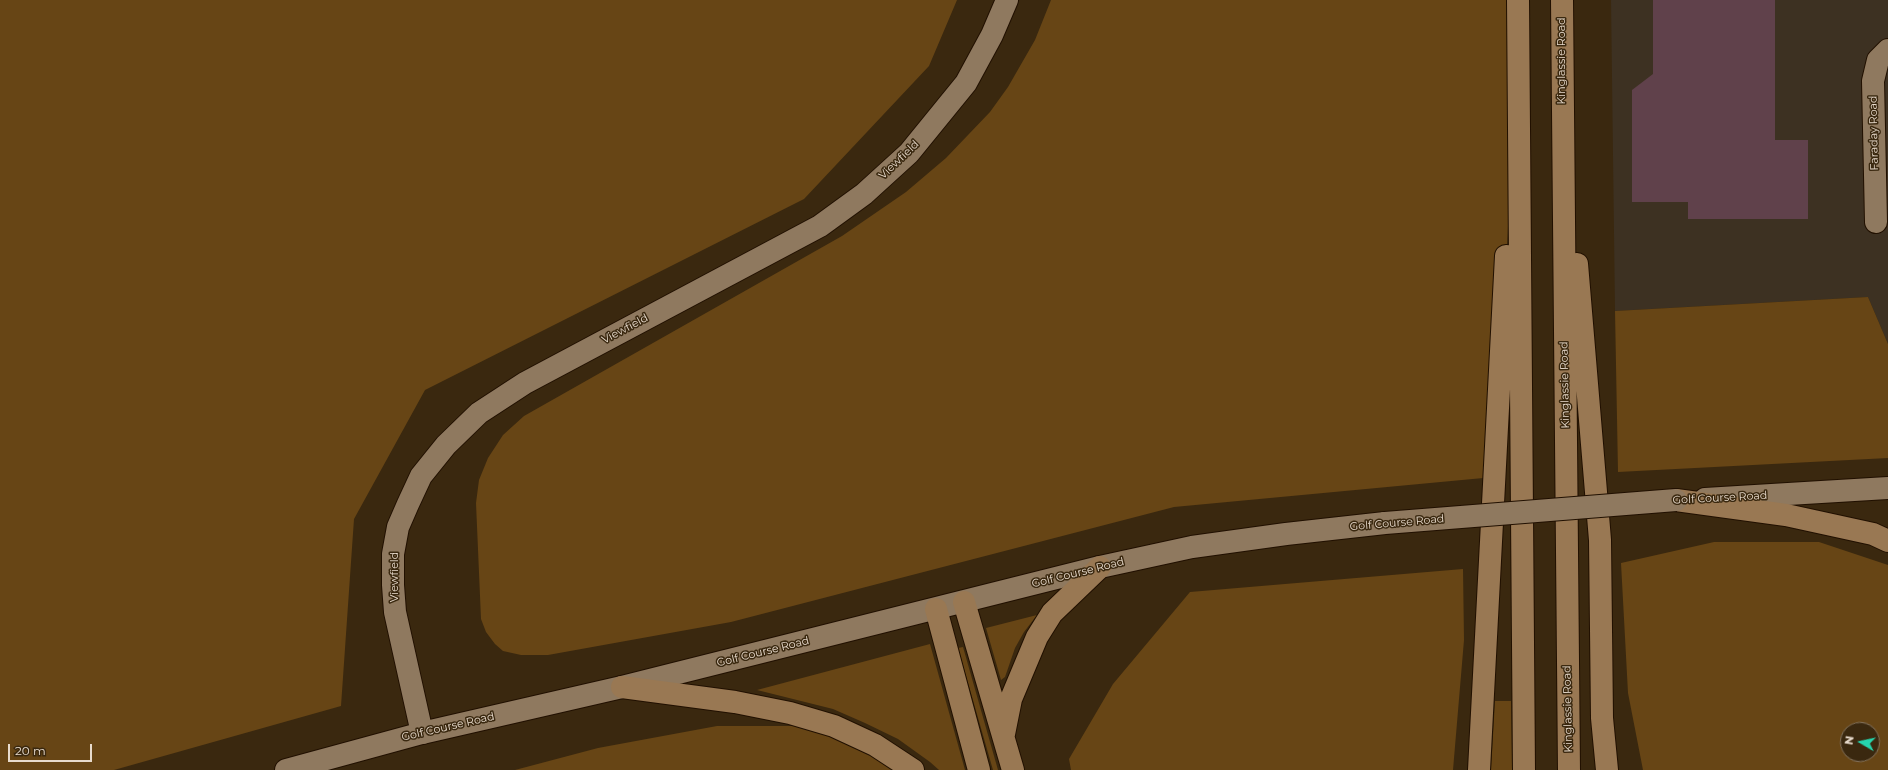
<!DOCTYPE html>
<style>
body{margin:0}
#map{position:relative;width:1888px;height:770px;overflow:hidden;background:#3a280f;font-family:Montserrat,sans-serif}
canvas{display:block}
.north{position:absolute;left:1840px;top:722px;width:40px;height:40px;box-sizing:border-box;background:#3a280f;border:1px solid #80705b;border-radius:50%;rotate:279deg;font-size:11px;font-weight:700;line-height:16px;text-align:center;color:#e8dbcd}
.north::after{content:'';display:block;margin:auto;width:14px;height:18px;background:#25d5ae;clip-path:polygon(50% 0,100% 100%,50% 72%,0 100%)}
.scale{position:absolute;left:8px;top:744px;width:84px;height:18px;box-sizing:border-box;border:2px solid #e8dbcd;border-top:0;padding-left:5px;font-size:12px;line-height:14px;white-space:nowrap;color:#e8dbcd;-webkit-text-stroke:3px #3a280f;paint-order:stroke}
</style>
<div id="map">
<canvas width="1888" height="770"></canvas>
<div class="north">N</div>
<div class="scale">20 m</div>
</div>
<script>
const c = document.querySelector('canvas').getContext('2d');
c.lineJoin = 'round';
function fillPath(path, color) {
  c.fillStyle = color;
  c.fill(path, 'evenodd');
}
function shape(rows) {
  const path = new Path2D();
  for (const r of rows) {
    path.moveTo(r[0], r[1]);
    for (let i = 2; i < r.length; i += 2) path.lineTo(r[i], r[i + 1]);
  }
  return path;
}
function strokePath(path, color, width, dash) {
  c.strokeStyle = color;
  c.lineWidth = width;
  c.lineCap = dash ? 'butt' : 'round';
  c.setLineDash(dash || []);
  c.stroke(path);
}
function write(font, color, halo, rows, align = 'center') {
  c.font = font + ' Montserrat,sans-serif';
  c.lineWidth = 3;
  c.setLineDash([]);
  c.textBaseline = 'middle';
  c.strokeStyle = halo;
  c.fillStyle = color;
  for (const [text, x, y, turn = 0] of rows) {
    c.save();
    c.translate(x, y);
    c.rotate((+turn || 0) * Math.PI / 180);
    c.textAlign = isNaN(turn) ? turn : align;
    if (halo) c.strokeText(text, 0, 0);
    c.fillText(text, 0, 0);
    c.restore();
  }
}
const industrial = shape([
 [1611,0,1888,0,1888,344,1868,297,1615,311]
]);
const green = shape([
 [0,0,957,0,929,66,804,199,425,390,354,519,341,706,114,770,0,770],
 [1051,0,1518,0,1518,48,1494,477,1174,507,731,622,548,655,521,655,503,651,495,644,486,632,481,619,476,503,479,480,488,458,503,435,524,416,842,236,906,192,946,158,990,112,1008,87,1035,40],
 [1868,297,1888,344,1888,458,1618,472,1615,311],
 [1714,542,1819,542,1888,565,1888,770,1643,770,1628,693,1621,563],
 [1848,730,1872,730,1872,754,1848,754],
 [1463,569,1464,640,1453,770,1071,770,1069,759,1113,684,1190,592],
 [1037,615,1024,632,1015,648,1005,677,1001,680,986,628],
 [930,644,965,770,939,770,930,762,898,739,865,723,833,709,757,690],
 [963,647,998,770,993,770,958,648],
 [1495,701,1511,701,1512,770,1491,770],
 [717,726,834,726,913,770,515,770,598,748]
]);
const building = shape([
 [1653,0,1775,0,1775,140,1808,140,1808,219,1688,219,1688,202,1632,202,1632,90,1653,74]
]);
const minor = shape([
 [1876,222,1873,81,1878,60,1888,50],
 [422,733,395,612,393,585,393,554,398,527,408,504,421,476,446,445,479,413,525,383,820,226,864,194,909,153,966,83,992,35,1007,0]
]);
const tertiary = shape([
 [1705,499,1888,488],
 [286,770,422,733,622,687,1100,567,1192,547,1286,534,1385,523]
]);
const secondary = shape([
 [1518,0,1524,770],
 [1562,0,1569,770],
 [1577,264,1600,540,1602,718,1607,770],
 [1676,500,1786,515,1873,534,1888,541],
 [964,602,1013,770],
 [936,609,979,770],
 [622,687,735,702,790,713,834,726,875,745,913,770],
 [1004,734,1011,699,1037,637,1052,613,1100,567],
 [1479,770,1506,256]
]);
const tertiaryBridge = shape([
 [1385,523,1676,500]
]);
const streetNames = [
 ["Kinglassie Road",1562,61,-90],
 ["Faraday Road",1874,133,-91],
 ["Viewfield",899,160,-44],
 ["Viewfield",625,329,-28],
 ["Kinglassie Road",1565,385,-91],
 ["Golf Course Road",1720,498,-3],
 ["Golf Course Road",1397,523,-5],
 ["Golf Course Road",1078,573,-14],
 ["Viewfield",395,577,-90],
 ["Golf Course Road",763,652,-14],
 ["Kinglassie Road",1568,709,-91],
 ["Golf Course Road",448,727,-13]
];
fillPath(industrial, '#3d3122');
fillPath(green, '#674515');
fillPath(building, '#60414b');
strokePath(minor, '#211000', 24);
strokePath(tertiary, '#211000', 24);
strokePath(secondary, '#211000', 24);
strokePath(minor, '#8f795f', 22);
strokePath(tertiary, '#8f795f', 22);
strokePath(secondary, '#997853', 22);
strokePath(tertiaryBridge, '#211000', 24, []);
strokePath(tertiaryBridge, '#8f795f', 22);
write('11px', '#e8dbcd', '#3a280f', streetNames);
</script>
